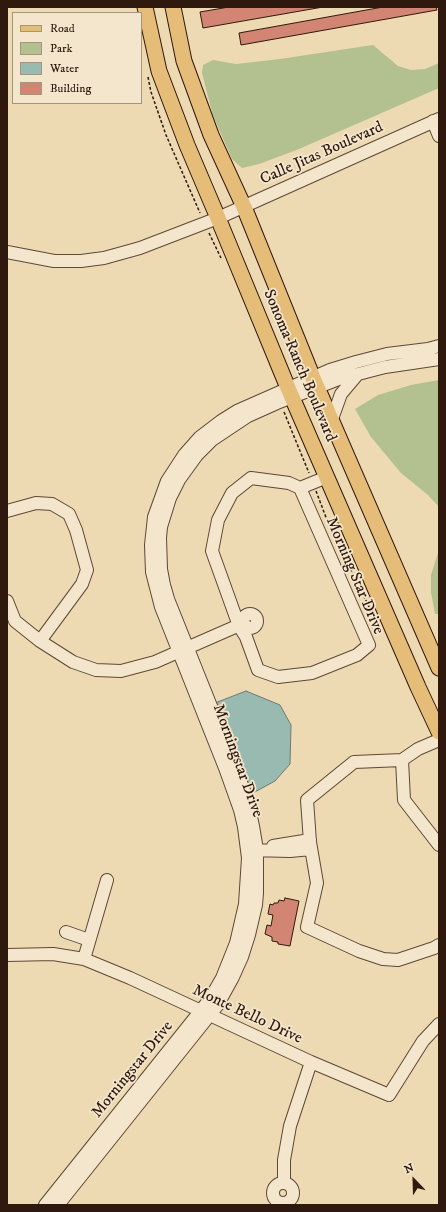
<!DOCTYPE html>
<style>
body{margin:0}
#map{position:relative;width:446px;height:1212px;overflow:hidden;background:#edd9b2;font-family:"IM FELL DW Pica",serif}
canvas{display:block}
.frame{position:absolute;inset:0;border:8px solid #2f180d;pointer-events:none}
.legend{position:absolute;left:12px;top:12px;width:130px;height:92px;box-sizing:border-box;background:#f3e6cd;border:1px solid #a59480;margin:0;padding:5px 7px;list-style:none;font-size:12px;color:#2f180d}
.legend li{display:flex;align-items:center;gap:8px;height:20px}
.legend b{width:20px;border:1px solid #a59480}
.north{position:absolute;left:394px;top:1160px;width:40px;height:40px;-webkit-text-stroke:3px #f3e6cd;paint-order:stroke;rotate:337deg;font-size:11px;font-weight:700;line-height:16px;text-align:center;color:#2f180d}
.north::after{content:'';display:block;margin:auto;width:14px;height:18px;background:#2f180d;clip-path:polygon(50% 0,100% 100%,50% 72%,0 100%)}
</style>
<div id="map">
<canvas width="446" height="1212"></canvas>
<div class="frame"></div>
<ul class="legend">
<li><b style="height:5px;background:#e6bc79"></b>Road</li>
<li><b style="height:11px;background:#b3c090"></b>Park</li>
<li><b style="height:11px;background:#99bab0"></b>Water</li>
<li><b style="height:11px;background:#d38574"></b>Building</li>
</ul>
<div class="north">N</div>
</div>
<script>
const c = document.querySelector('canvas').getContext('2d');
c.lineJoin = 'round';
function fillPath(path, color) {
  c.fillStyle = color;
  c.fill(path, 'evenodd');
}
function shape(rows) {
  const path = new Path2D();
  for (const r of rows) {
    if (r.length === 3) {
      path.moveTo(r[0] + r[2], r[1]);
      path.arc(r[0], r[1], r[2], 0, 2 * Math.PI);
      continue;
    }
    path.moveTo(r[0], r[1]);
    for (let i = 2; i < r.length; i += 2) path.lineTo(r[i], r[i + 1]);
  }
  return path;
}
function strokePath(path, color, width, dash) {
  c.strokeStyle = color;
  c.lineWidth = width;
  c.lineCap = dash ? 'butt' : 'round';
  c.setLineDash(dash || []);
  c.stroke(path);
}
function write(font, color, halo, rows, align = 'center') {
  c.font = font + ' "IM FELL DW Pica",serif';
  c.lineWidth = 3.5;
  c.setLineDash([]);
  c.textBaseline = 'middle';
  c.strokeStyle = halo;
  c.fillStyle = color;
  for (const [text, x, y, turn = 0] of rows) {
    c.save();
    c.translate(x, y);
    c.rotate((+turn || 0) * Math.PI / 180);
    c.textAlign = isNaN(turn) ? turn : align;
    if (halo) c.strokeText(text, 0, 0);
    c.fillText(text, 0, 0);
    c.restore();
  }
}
const green = shape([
 [373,45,398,66,411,70,425,69,439,63,439,88,299,149,259,164,242,168,232,159,213,116,202,73,203,65,213,60,236,64,280,59],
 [439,380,439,507,428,495,401,473,371,437,355,409,378,395,411,385],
 [439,550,439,614,435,614,431,592,431,575]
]);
const water = shape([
 [246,691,280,705,291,725,290,764,275,781,251,794,215,703,246,691]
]);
const building = shape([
 [229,7,323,7,203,28,200,12,229,7],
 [383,7,436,7,437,10,241,45,239,33,383,7],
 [285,898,299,901,290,946,278,944,278,942,272,941,272,937,265,934,267,925,271,926,273,915,268,914,270,904,273,905,274,903,278,903,279,900,284,901,285,898]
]);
const path = shape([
 [148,77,151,92,166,135,200,213],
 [209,233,221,258],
 [284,412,309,473],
 [316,491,327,520,371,611]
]);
const minor = shape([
 [433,121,439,136],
 [7,252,54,261,81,261,104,258,140,248,218,218,439,119],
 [332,419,341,394,357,375],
 [251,478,289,483,300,488,369,645,357,655,312,673,278,677,258,670,246,637,239,626,212,551,218,520,232,493,251,478],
 [300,488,327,477],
 [7,511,36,503,52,504,69,514,76,530,87,570,82,584,40,641],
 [7,601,15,621,40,641,73,662,96,670,121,671,155,662,244,623],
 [250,621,7],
 [439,740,418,749,402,760,354,762,307,800,310,842,317,883,307,927,359,951,383,959,398,960,434,948,439,945],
 [402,760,404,800,439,845],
 [273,846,310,840],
 [250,850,290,851,311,849],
 [66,932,89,940],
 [7,955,53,954,84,959,130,978,311,1062,389,1095,423,1041,439,1024],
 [84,959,107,880],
 [283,1193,10],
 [284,1183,284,1160,290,1126,311,1062],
 [45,1205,210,999,222,978,236,943,245,904,248,858,244,827,240,810,225,768,161,607,152,572,151,545,154,517,167,481,184,455,200,437,221,421,237,411,330,370,356,362,387,354,428,349,439,346],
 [58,1205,217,1006,233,977,242,957,249,935,256,905,257,893,257,850,253,826,247,799,237,771,168,599,164,585,161,569,160,538,161,527,170,498,179,480,197,455,212,440,248,416,277,403,339,379,385,367,439,359]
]);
const major = shape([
 [145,7,159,71,187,145,218,218,288,388,418,687,439,732],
 [173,7,184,61,211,135,244,207,313,378,439,668]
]);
const streetNames = [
 ["Calle Jitas Boulevard",322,154,-24],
 ["Sonoma Ranch Boulevard",299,366,67],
 ["Morning Star Drive",354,576,67],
 ["Morningstar Drive",237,761,70],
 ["Monte Bello Drive",247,1015,25],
 ["Morningstar Drive",133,1070,-51]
];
fillPath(green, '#b3c090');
fillPath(water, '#99bab0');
strokePath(water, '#6f796f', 1);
fillPath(building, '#d38574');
strokePath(building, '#2f180d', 1);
strokePath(minor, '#5e4836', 14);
strokePath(major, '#2f180d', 17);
strokePath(path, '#2f180d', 1.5, [3, 2]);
strokePath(minor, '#f3e6cd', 12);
strokePath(major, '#e6bc79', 15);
write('16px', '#2f180d', '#f3e6cd', streetNames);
</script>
